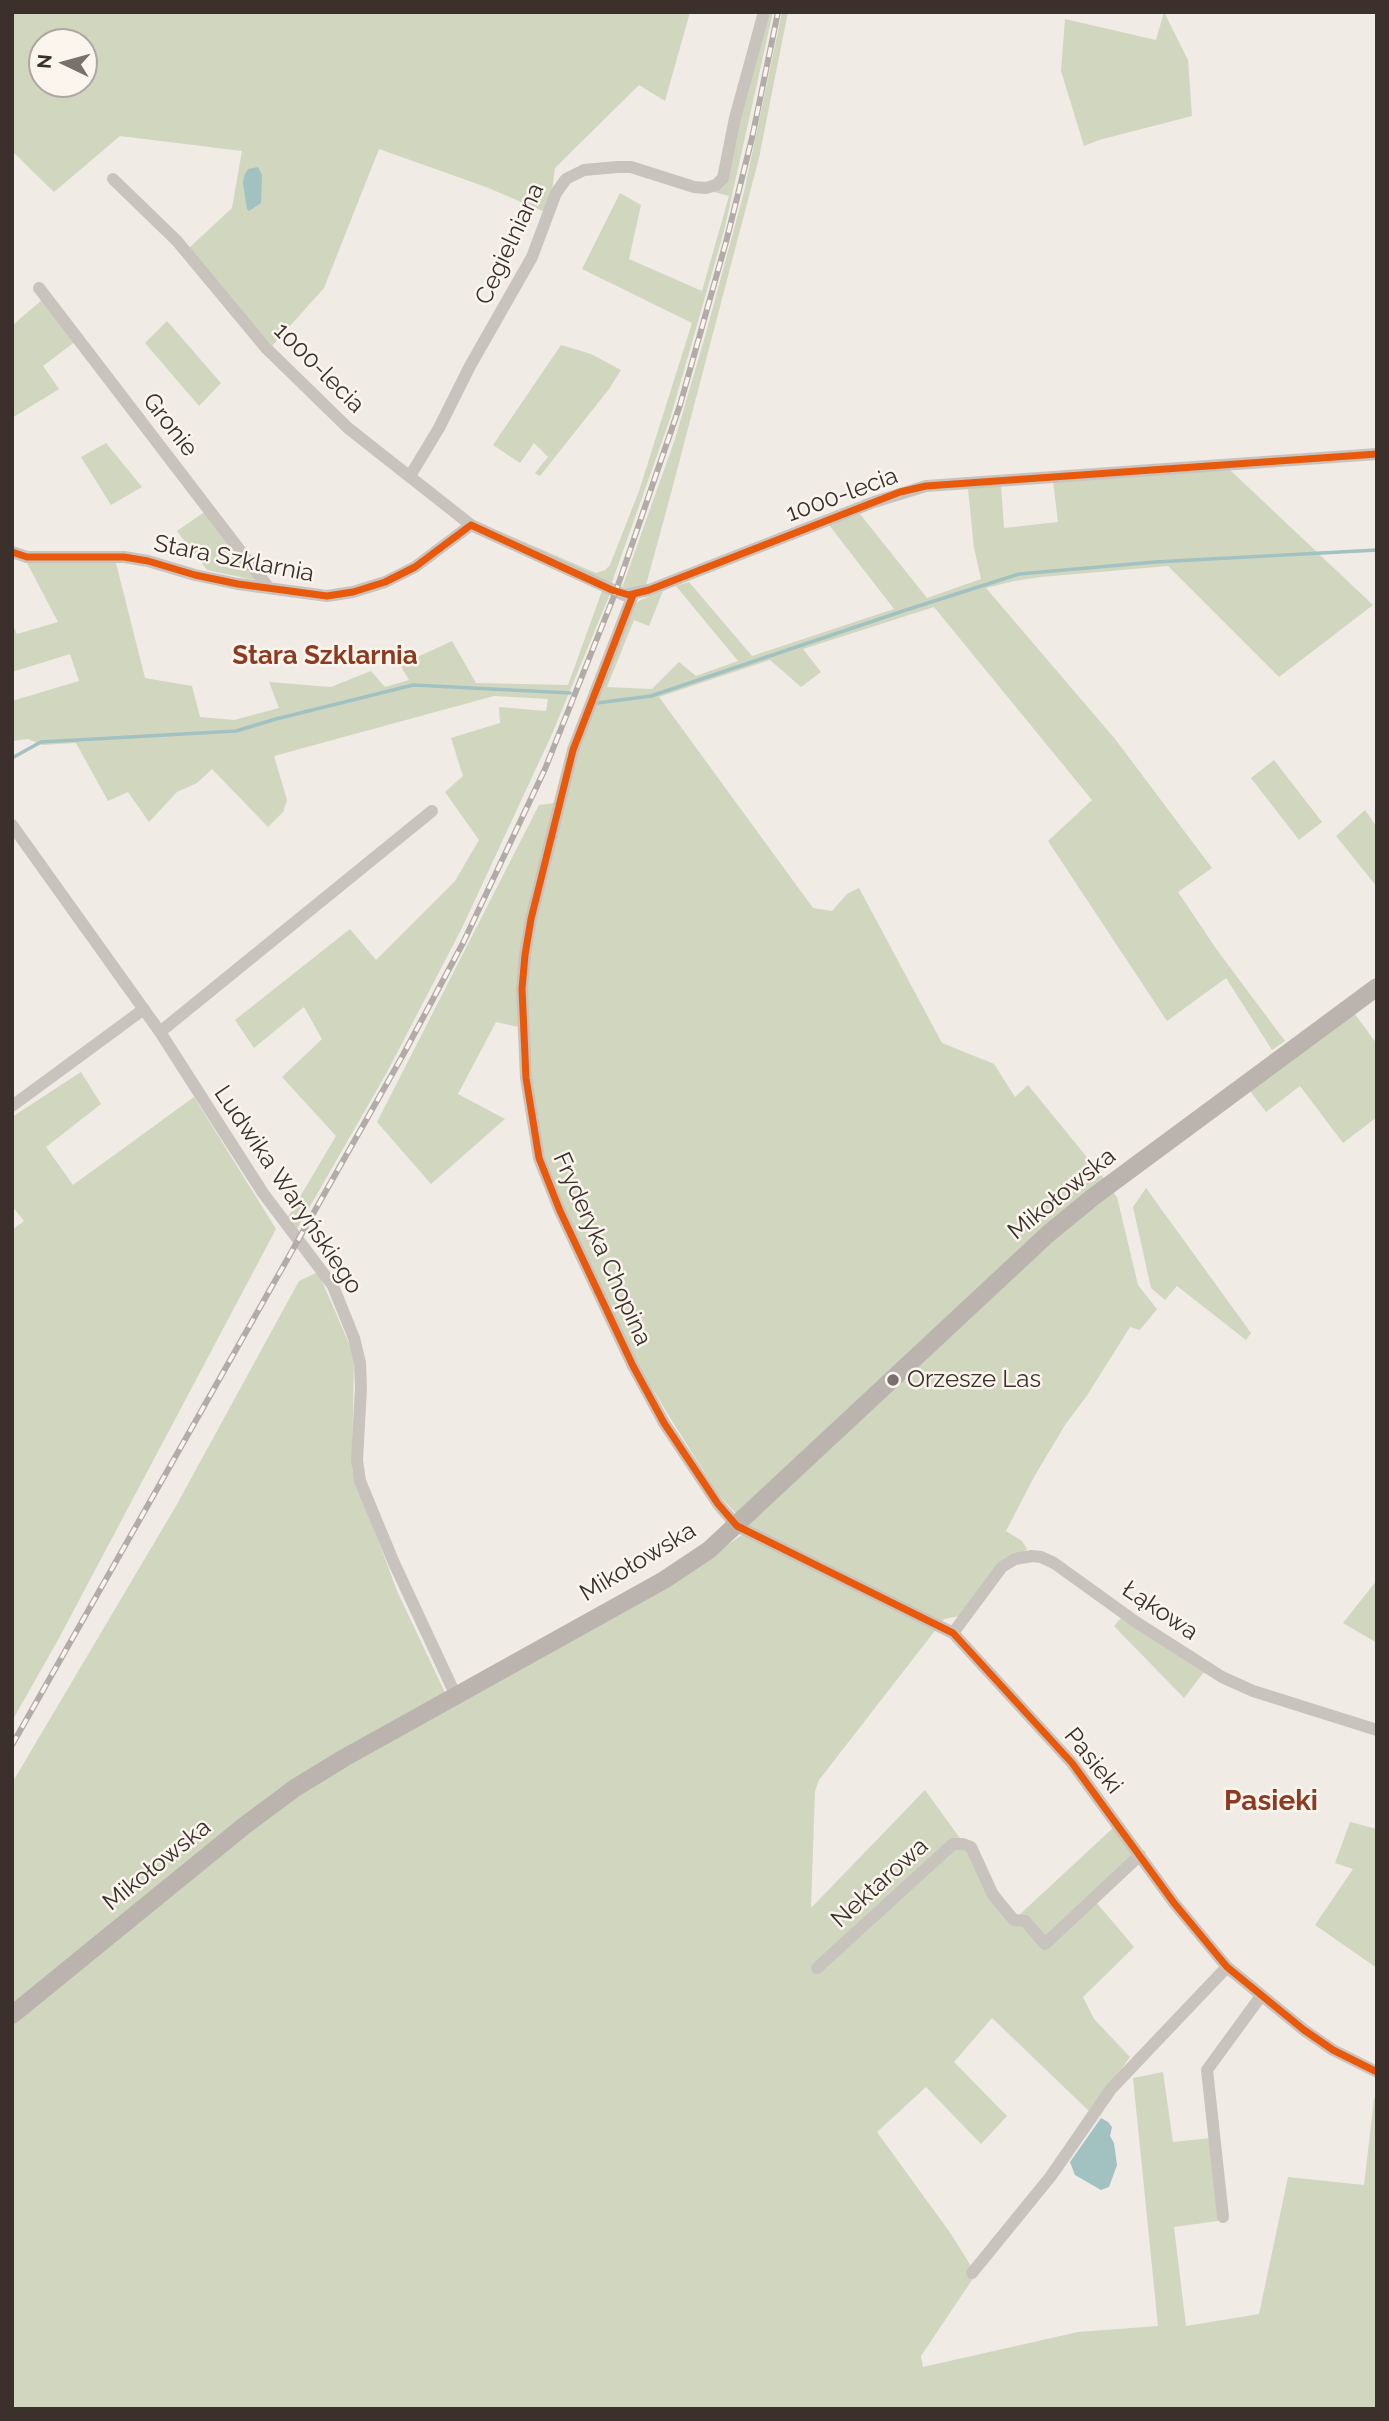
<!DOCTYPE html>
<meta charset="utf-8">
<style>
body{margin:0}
#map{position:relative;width:1389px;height:2421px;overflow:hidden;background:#f0ebe5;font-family:Raleway,sans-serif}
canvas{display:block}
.frame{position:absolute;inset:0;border:14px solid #3b302b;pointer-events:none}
.north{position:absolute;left:28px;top:28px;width:70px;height:70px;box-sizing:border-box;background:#fbf5ee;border:2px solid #aea6a0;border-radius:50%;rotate:275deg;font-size:19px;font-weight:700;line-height:28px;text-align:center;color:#3b302b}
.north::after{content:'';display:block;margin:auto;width:24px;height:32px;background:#7a716c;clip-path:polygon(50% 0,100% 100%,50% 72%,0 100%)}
</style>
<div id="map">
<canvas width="1389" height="2421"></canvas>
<div class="frame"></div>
<div class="north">N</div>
</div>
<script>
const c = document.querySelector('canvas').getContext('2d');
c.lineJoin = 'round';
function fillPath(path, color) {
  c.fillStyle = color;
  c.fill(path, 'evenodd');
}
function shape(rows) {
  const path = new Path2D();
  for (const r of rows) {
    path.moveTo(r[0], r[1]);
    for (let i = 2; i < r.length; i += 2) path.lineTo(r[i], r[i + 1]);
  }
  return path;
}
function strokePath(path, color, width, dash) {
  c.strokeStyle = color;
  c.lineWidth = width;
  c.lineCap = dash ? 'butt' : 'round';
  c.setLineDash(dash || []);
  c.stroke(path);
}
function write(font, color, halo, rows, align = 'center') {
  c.font = font + ' Raleway,sans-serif';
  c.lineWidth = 5;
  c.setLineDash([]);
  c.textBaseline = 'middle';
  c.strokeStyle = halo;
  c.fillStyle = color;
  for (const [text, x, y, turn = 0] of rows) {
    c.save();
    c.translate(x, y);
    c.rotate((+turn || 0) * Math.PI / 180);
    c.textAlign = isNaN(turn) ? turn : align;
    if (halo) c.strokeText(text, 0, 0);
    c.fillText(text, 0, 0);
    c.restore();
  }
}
const green = shape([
 [12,12,690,12,665,101,639,85,555,168,552,191,545,212,486,187,379,149,324,288,272,346,189,248,232,208,242,151,120,136,54,192,12,151],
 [42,42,84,42,84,84,42,84],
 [766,12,773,12,724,231,670,419,611,585,499,531,596,573,605,570,610,565,639,491,692,323,582,269,620,193,641,205,629,259,702,291,729,196,714,192,715,189,734,138],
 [782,12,788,12,759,158,670,497,646,585,626,590,622,588,675,439,706,333,744,192],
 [1164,12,1188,60,1192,116,1099,140,1084,146,1061,71,1065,19,1156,40],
 [43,299,76,341,43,366,59,389,12,418,12,323,14,324],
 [167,321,221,383,199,406,145,343],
 [561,345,591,354,621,370,609,389,540,476,535,473,548,457,534,443,520,463,493,445],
 [106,443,142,487,111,505,81,457],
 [1229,469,1373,605,1279,677,1168,566,1041,577,1014,581,986,588,1115,739,1212,868,1178,892,1217,950,1285,1041,1272,1050,1226,978,1167,1021,1048,841,1092,800,934,607,803,649,821,672,801,687,770,660,659,697,813,908,832,911,847,894,859,888,942,1043,994,1064,1015,1097,1028,1085,1099,1172,1117,1197,1138,1285,1157,1309,1140,1330,1130,1327,1088,1394,1065,1425,1034,1477,1006,1531,1022,1541,1027,1549,959,1616,944,1619,819,1780,815,1791,811,1908,925,1790,1017,1917,1114,1827,1134,1853,1090,1895,1134,1947,1083,1997,1094,2019,1130,2057,1090,2112,992,2018,954,2062,1007,2116,981,2144,926,2087,877,2132,951,2234,976,2274,921,2356,923,2367,1078,2332,1158,2326,1133,2078,1163,2072,1173,2142,1211,2138,1218,2221,1174,2227,1186,2326,1259,2314,1288,2177,1364,2185,1374,2099,1377,2094,1377,2409,12,2409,12,1783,176,1506,299,1281,318,1272,354,1355,352,1470,397,1591,450,1703,680,1579,750,1529,718,1494,669,1416,638,1365,584,1257,537,1136,527,1029,496,1022,458,1094,505,1119,431,1184,377,1122,539,805,563,802,577,752,635,604,640,600,663,591,649,626,634,620,607,687,652,689,679,662,696,676,738,661,676,586,689,582,752,656,894,609,829,525,860,514,927,598,981,579,974,548,968,489,1001,485,1004,528,1058,522,1053,481],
 [206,511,255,575,254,580,207,570,177,531],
 [26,561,116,563,145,678,192,686,200,717,234,720,279,708,269,682,331,687,371,671,385,687,409,680,400,665,452,641,476,683,568,685,602,591,610,594,552,734,462,928,386,1074,297,1229,288,1217,336,1136,282,1077,322,1039,304,1007,254,1048,235,1020,350,929,376,960,455,881,479,840,445,792,463,776,451,738,500,723,499,707,546,711,548,699,494,696,274,756,287,800,283,812,268,827,212,769,197,783,177,792,149,822,128,792,108,801,76,743,42,745,28,739,12,741,12,701,79,681,70,654,12,672,12,624,17,634,58,622],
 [1274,760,1322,822,1299,840,1251,778],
 [1365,810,1377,827,1377,887,1336,836],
 [1354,1013,1377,1044,1377,1117,1343,1143,1300,1086,1266,1112,1250,1091],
 [81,1072,101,1104,46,1147,73,1185,194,1097,276,1229,58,1640,12,1721,12,1230,24,1221,12,1206,12,1117],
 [1146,1188,1251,1333,1246,1340,1177,1286,1165,1300,1151,1288,1133,1207],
 [1377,1580,1377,1643,1343,1623],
 [1121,1618,1204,1672,1184,1698,1114,1626],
 [1350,1822,1377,1829,1377,1968,1315,1925,1353,1869,1335,1863]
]);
const water = shape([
 [258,167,262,175,261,203,249,211,247,209,243,183,244,176,248,169],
 [1101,2118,1108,2122,1112,2127,1110,2136,1114,2143,1117,2165,1109,2187,1101,2190,1075,2175,1070,2162]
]);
const stream = shape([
 [597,703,651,696,906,610,1019,574,1155,562,1377,550],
 [12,758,41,742,236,731,276,719,413,685,570,693]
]);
const street = shape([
 [113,179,177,241,266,348,348,428,471,525,624,595,649,590,874,502,926,486,1377,454],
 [39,288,268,587],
 [410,476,439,428,470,366,532,257,556,193,566,179,584,170,617,167,631,167,694,187,706,188,716,185,723,178,735,118,764,12],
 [12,552,27,557,124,557,148,561,195,575,238,584,327,596,353,592,385,582,415,567,471,525],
 [633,595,573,750,531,919,525,955,522,989,526,1078,539,1158,560,1211,633,1366,664,1423,718,1504,737,1526,953,1633,1072,1763,1174,1903,1227,1967,1304,2030,1333,2050,1377,2072],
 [12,825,160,1032,263,1193,333,1286,354,1338,360,1363,361,1388,357,1460,360,1481,394,1563,456,1696],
 [160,1032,432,811],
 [12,1106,144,1009],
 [953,1633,1002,1567,1015,1559,1032,1556,1041,1557,1054,1563,1136,1622,1222,1677,1253,1691,1377,1730],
 [817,1968,953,1844,963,1844,971,1847,993,1895,1014,1920,1025,1921,1045,1944,1140,1855],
 [1223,2217,1207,2070,1261,1996],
 [972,2273,1051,2176,1111,2089,1227,1967]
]);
const secondary = shape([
 [12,2015,244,1826,295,1788,344,1758,664,1580,709,1550,1048,1234,1093,1197,1377,987]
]);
const rail = shape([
 [12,1745,403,1055,463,943,545,769,616,591,680,405,726,242,752,138,778,12]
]);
const cycleway = shape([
 [12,552,27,557,124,557,148,561,195,575,238,584,327,596,353,592,385,582,415,567,471,525,612,590,629,595,649,590,900,492,926,486,1377,454],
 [633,595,573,750,531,919,525,955,522,989,526,1078,539,1158,560,1211,633,1366,664,1423,718,1504,737,1526,953,1633,1072,1763,1174,1903,1227,1967,1304,2030,1333,2050,1377,2072]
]);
const markers = [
 [893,1380,7,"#7a716c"]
];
const streetNames = [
 ["Cegielniana",510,244,-65],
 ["1000-lecia",319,368,45],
 ["Gronie",170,425,52],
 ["1000-lecia",842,495,-20],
 ["Stara Szklarnia",234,559,11],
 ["Ludwika Waryńskiego",288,1190,56],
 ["Mikołowska",1062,1194,-39],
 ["Fryderyka Chopina",602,1249,66],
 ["Mikołowska",638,1562,-31],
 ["Łąkowa",1160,1611,34],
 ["Pasieki",1093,1761,51],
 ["Mikołowska",157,1865,-39],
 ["Nektarowa",880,1883,-42]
];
const poiNames = [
 ["Orzesze Las",907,1380]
];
const neighbourhoodNames = [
 ["Stara Szklarnia",325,656]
];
const quarterNames = [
 ["Pasieki",1271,1802]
];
fillPath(green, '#d1d6bf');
fillPath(water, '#a1c2c1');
strokePath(stream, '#a1c2c1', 3.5);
strokePath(street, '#c9c3be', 12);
strokePath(secondary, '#bab3ae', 18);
strokePath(rail, '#b1aca8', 6);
strokePath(rail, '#fbf5ee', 3.5, [10]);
strokePath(cycleway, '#e8590c', 7);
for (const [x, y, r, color] of markers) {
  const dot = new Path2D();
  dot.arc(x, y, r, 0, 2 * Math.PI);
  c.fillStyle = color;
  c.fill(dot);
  strokePath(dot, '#fbf5ee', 2.5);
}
write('24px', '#3b302b', '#fbf5ee', streetNames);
write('24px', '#3b302b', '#fbf5ee', poiNames, 'left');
write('bold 26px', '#8c3b22', '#fbf5ee', neighbourhoodNames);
write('bold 28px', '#8c3b22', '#fbf5ee', quarterNames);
</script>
